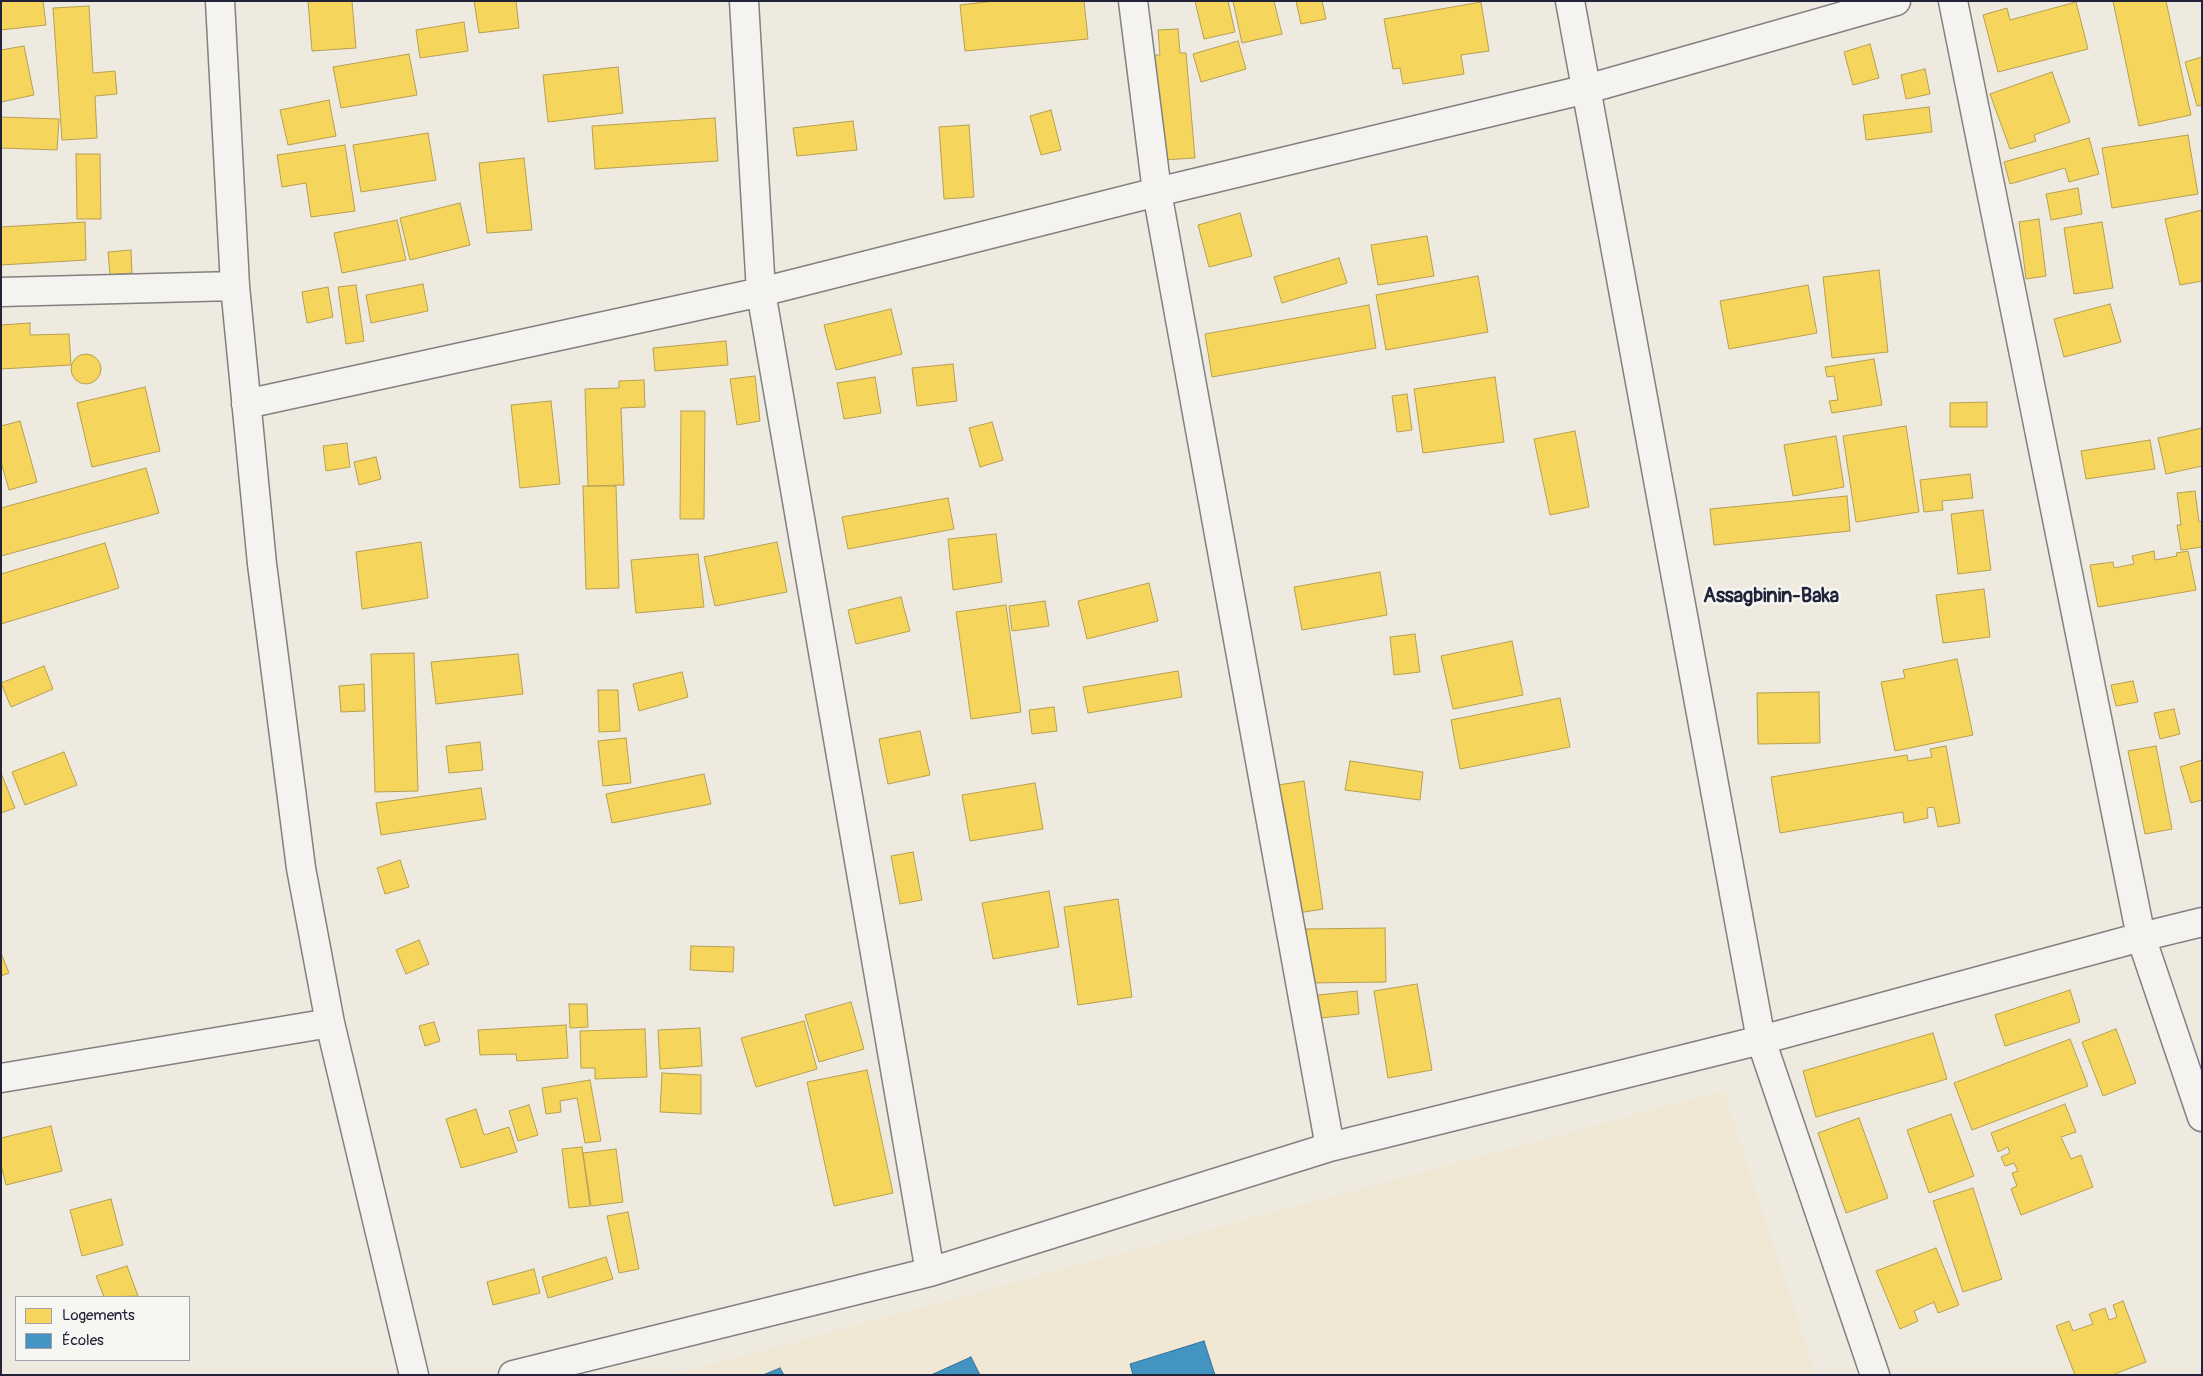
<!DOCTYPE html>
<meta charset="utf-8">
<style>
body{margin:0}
#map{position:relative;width:2203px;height:1376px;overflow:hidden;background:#eeeae0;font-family:Pangolin,sans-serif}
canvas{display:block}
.frame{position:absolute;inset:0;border:2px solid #22223b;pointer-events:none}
.legend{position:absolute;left:15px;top:1296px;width:175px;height:65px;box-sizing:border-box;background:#f6f6f2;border:1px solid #a1a1a9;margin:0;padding:6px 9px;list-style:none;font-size:15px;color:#22223b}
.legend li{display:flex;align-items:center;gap:10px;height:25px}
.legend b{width:25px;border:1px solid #a1a1a9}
</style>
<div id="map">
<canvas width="2203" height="1376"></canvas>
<div class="frame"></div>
<ul class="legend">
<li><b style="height:14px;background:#f6d55c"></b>Logements</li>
<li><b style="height:14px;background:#4393c3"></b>Écoles</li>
</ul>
</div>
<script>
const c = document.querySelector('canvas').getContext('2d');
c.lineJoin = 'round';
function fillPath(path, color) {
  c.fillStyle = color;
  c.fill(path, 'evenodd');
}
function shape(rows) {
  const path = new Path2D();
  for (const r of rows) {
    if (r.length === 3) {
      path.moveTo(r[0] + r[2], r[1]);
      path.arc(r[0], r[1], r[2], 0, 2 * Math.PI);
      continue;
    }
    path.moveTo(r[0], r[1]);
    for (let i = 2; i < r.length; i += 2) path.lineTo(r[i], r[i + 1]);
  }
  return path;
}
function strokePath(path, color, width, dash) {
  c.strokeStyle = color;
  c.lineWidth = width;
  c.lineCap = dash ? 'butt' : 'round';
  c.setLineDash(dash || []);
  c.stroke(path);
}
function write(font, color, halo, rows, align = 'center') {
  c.font = font + ' Pangolin,sans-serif';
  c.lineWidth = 5;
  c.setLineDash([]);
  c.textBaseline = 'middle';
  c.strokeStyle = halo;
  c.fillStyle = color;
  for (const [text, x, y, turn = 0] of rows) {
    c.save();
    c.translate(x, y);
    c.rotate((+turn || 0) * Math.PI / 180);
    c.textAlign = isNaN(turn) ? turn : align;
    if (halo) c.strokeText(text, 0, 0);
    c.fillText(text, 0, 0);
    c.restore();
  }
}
const built = shape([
 [1723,1091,1816,1375,672,1375]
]);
const homes = shape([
 [1,1,43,1,46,25,1,30,1,1],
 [308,1,352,1,356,48,312,51,308,1],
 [474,1,516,1,519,28,479,33,474,1],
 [994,1,1084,1,1088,39,965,51,960,5,994,1],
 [1195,1,1228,1,1235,32,1204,39,1195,1],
 [1233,1,1274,1,1282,34,1242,43,1233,1],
 [1296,1,1322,1,1326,19,1301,24,1296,1],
 [2113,1,2166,1,2191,115,2139,126,2113,1],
 [1481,2,1489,51,1461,55,1464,74,1403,84,1400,68,1393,69,1384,19,1481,2],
 [2076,2,2088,49,1998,72,1983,15,2007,8,2010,20,2076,2],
 [89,6,93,73,115,71,117,94,95,96,97,138,62,140,53,8,89,6],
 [464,22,468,51,420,58,416,30,464,22],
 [1178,29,1180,53,1186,53,1195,158,1162,160,1154,55,1160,55,1158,30,1178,29],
 [1238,41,1246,69,1201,82,1193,54,1238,41],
 [1870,44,1879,78,1853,85,1844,52,1870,44],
 [24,46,34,95,1,102,1,50,24,46],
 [409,54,417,95,341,108,333,67,409,54],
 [2202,57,2202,105,2197,106,2185,62,2202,57],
 [618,67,623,113,548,122,543,75,618,67],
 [1925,69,1930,94,1906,99,1901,75,1925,69],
 [2052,72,2070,122,2034,135,2036,141,2010,149,1990,94,2052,72],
 [329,100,336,136,288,145,280,110,329,100],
 [1929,107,1932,132,1866,140,1863,115,1929,107],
 [1051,110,1061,150,1041,155,1030,116,1051,110],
 [1,117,59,119,57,150,1,148,1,117],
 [715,118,718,161,595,169,592,126,715,118],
 [853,121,857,150,797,156,793,128,853,121],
 [969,125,974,197,944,199,939,127,969,125],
 [428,133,436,180,361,192,353,145,428,133],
 [2188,135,2198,194,2112,208,2102,148,2188,135],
 [2089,138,2099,174,2069,182,2065,168,2010,184,2004,162,2089,138],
 [345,145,355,211,311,217,306,183,282,187,277,155,345,145],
 [76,154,100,154,101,219,77,219,76,154],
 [524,158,532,230,487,233,479,163,524,158],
 [2078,188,2082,214,2051,220,2046,194,2078,188],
 [460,203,470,245,410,260,400,218,460,203],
 [2202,210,2202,281,2180,285,2165,219,2202,210],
 [1240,213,1252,256,1209,267,1198,225,1240,213],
 [2039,219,2046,276,2026,279,2019,222,2039,219],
 [397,220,406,260,342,273,334,233,397,220],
 [85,222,86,260,1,265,1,227,85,222],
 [2102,222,2113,288,2074,294,2064,228,2102,222],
 [1427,236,1434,276,1378,285,1371,245,1427,236],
 [131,250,132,273,110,275,108,252,131,250],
 [1339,258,1347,283,1282,303,1274,277,1339,258],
 [1879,270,1888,352,1832,358,1823,277,1879,270],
 [1478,276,1488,332,1386,350,1376,295,1478,276],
 [423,284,428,311,371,323,366,295,423,284],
 [356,285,364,341,346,344,338,287,356,285],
 [1808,285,1817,333,1729,349,1720,301,1808,285],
 [328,287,333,317,307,323,302,292,328,287],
 [2110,304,2121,342,2064,357,2054,319,2110,304],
 [1369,305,1376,348,1212,377,1205,334,1369,305],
 [891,309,902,354,836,370,824,325,891,309],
 [30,323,30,335,69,334,71,365,1,369,1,325,30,323],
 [726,341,728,365,655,371,653,348,726,341],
 [86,369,15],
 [1874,359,1882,405,1832,413,1829,401,1838,400,1834,376,1827,377,1825,367,1874,359],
 [953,364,957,401,917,406,912,368,953,364],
 [755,376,760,421,737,425,730,379,755,376],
 [875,377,881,413,844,419,837,383,875,377],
 [1495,377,1504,442,1423,453,1414,389,1495,377],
 [644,380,645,407,621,408,624,485,588,486,585,389,619,388,619,381,644,380],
 [145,387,160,451,92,467,77,403,145,387],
 [1407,394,1412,430,1397,432,1392,396,1407,394],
 [551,401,560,484,520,488,511,405,551,401],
 [1987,402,1987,427,1950,427,1950,403,1987,402],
 [681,411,705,411,704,519,680,519,681,411],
 [20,421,37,482,9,490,1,462,1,426,20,421],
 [992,422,1003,460,980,467,969,428,992,422],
 [1906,426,1919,512,1856,522,1843,436,1906,426],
 [2202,428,2202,466,2166,474,2158,438,2202,428],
 [1575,431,1589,507,1550,515,1534,439,1575,431],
 [1836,436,1844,487,1793,496,1784,445,1836,436],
 [2150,440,2155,469,2086,479,2081,451,2150,440],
 [347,443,350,467,326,471,323,446,347,443],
 [376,457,381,479,359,485,354,462,376,457],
 [146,468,159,513,1,556,1,508,146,468],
 [1970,474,1973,498,1942,501,1943,510,1924,512,1920,480,1970,474],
 [583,486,616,486,619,588,586,589,583,486],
 [2195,491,2199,522,2202,521,2202,547,2181,550,2177,525,2181,525,2177,493,2195,491],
 [1847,496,1850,531,1714,545,1710,509,1847,496],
 [948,498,954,529,848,549,842,517,948,498],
 [1983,510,1991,570,1958,574,1951,514,1983,510],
 [996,534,1002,582,953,590,948,539,996,534],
 [421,542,428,598,362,609,356,552,421,542],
 [777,542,787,592,715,606,704,557,777,542],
 [105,543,119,588,1,624,1,574,105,543],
 [2154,551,2155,560,2177,556,2176,553,2188,551,2196,590,2098,607,2090,565,2113,562,2114,568,2134,564,2132,556,2154,551],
 [698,554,704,607,636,613,631,560,698,554],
 [1380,572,1387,615,1302,630,1294,587,1380,572],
 [1149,583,1158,621,1087,639,1078,601,1149,583],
 [1984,589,1990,637,1943,643,1936,595,1984,589],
 [901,597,910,631,856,644,848,610,901,597],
 [1045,601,1049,626,1012,631,1009,606,1045,601],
 [1006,605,1021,712,971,719,956,612,1006,605],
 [1415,634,1420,672,1394,675,1390,637,1415,634],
 [1512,641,1523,695,1453,709,1441,656,1512,641],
 [414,653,418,791,375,792,371,654,414,653],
 [518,654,523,694,436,704,431,662,518,654],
 [1957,659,1973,735,1895,751,1881,682,1905,678,1903,670,1957,659],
 [44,666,53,689,11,707,1,683,44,666],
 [1178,671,1182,697,1088,713,1083,687,1178,671],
 [682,672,688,697,639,711,633,684,682,672],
 [2133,681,2138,702,2116,706,2111,685,2133,681],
 [364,684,365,711,341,712,339,686,364,684],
 [598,690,618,690,620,731,599,732,598,690],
 [1819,692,1820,743,1758,744,1757,693,1819,692],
 [1560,698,1570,747,1460,769,1451,720,1560,698],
 [1054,707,1057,731,1032,734,1029,710,1054,707],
 [2174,709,2180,734,2160,739,2154,713,2174,709],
 [920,731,930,775,888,784,879,739,920,731],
 [626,738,631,783,603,786,598,741,626,738],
 [480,742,483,770,449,773,446,746,480,742],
 [1946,746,1960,823,1938,827,1934,807,1927,808,1928,818,1904,823,1903,812,1780,833,1771,777,1907,755,1908,761,1932,757,1930,749,1946,746],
 [2156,746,2172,829,2145,834,2128,751,2156,746],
 [64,752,77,785,25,805,12,772,64,752],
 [2202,760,2202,800,2191,803,2180,767,2202,760],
 [1350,761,1423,772,1420,800,1345,790,1350,761],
 [1,773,15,808,1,813,1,773],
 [704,774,711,804,612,823,606,794,704,774],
 [1304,781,1323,909,1298,913,1278,785,1304,781],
 [1035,783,1043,829,970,841,962,795,1035,783],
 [481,788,486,819,381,835,376,803,481,788],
 [913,852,922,900,900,904,891,856,913,852],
 [400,860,409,887,385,894,377,868,400,860],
 [1049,891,1059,947,993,959,982,903,1049,891],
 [1118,899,1132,997,1078,1005,1064,907,1118,899],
 [1385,928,1386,982,1307,983,1306,929,1385,928],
 [419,940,429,964,406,974,396,950,419,940],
 [691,946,734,947,733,972,690,970,691,946],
 [1,953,9,973,1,976,1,953],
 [1417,984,1432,1070,1388,1078,1374,991,1417,984],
 [2070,990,2080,1022,2005,1046,1995,1015,2070,990],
 [1357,991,1359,1014,1311,1019,1309,996,1357,991],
 [851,1002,864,1049,819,1062,805,1015,851,1002],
 [569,1004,587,1004,588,1027,570,1028,569,1004],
 [804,1021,817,1069,756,1087,741,1038,804,1021],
 [434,1022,440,1041,425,1046,419,1026,434,1022],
 [566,1025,568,1058,517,1061,516,1054,480,1055,478,1030,566,1025],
 [700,1028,702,1066,660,1069,658,1030,700,1028],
 [645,1029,647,1077,595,1079,595,1068,581,1068,580,1031,645,1029],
 [2116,1029,2136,1083,2103,1096,2082,1042,2116,1029],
 [1933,1033,1947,1079,1816,1117,1803,1071,1933,1033],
 [2070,1039,2088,1086,1972,1130,1954,1083,2070,1039],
 [867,1070,893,1193,834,1206,807,1082,867,1070],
 [662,1073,701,1075,701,1114,660,1112,662,1073],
 [590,1080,601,1141,585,1143,577,1098,560,1101,561,1112,546,1114,542,1088,590,1080],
 [2065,1104,2076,1132,2061,1137,2071,1159,2081,1155,2093,1187,2021,1215,2011,1189,2017,1186,2012,1173,2018,1171,2014,1163,2005,1166,2001,1157,2010,1153,2008,1147,1998,1152,1991,1133,2065,1104],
 [529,1105,538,1135,518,1141,509,1111,529,1105],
 [476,1109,484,1135,509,1127,517,1152,461,1168,446,1119,476,1109],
 [1951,1114,1974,1176,1929,1193,1907,1130,1951,1114],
 [1859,1118,1888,1198,1846,1213,1818,1133,1859,1118],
 [51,1126,62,1171,6,1185,1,1165,1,1138,51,1126],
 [582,1147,590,1206,569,1208,562,1149,582,1147],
 [616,1149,623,1202,591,1206,583,1153,616,1149],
 [1973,1188,2002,1279,1963,1292,1933,1201,1973,1188],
 [111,1199,123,1245,82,1256,70,1210,111,1199],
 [628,1212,639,1269,619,1273,607,1216,628,1212],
 [1936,1248,1959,1305,1938,1313,1934,1302,1914,1311,1918,1321,1900,1329,1876,1271,1936,1248],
 [606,1257,613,1279,548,1298,542,1277,606,1257],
 [127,1266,138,1296,104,1297,96,1276,127,1266],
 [534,1269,540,1293,493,1305,487,1282,534,1269],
 [2123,1301,2146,1362,2112,1375,2075,1375,2056,1326,2069,1321,2073,1331,2093,1324,2089,1314,2105,1308,2109,1320,2117,1317,2113,1305,2123,1301]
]);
const schools = shape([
 [1204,1341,1215,1375,1133,1375,1130,1364,1204,1341],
 [971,1357,980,1375,931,1375,971,1357],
 [780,1368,784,1375,763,1375,780,1368]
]);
const minor = shape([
 [220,1,235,286,262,564,301,868,330,1023,414,1375],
 [744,1,761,292,930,1272],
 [1133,1,1157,192,1330,1147],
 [1570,1,1761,1040,1875,1375],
 [1953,1,2141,937,2202,1117],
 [1,292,235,286],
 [246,404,761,292,1157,192,1587,89,1896,1],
 [1,1078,330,1023],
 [513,1375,930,1272,1330,1147,1761,1040,2141,937,2202,922]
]);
const quarterNames = [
 ["Assagbinin-Baka",1771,597]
];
fillPath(built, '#f0e7d4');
fillPath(homes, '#f6d55c');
strokePath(homes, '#b69f52', 1);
fillPath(schools, '#4393c3');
strokePath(schools, '#39719a', 1);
strokePath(minor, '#828081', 31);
strokePath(minor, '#f4f3f0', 28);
write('bold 20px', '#22223b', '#f6f6f2', quarterNames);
</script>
